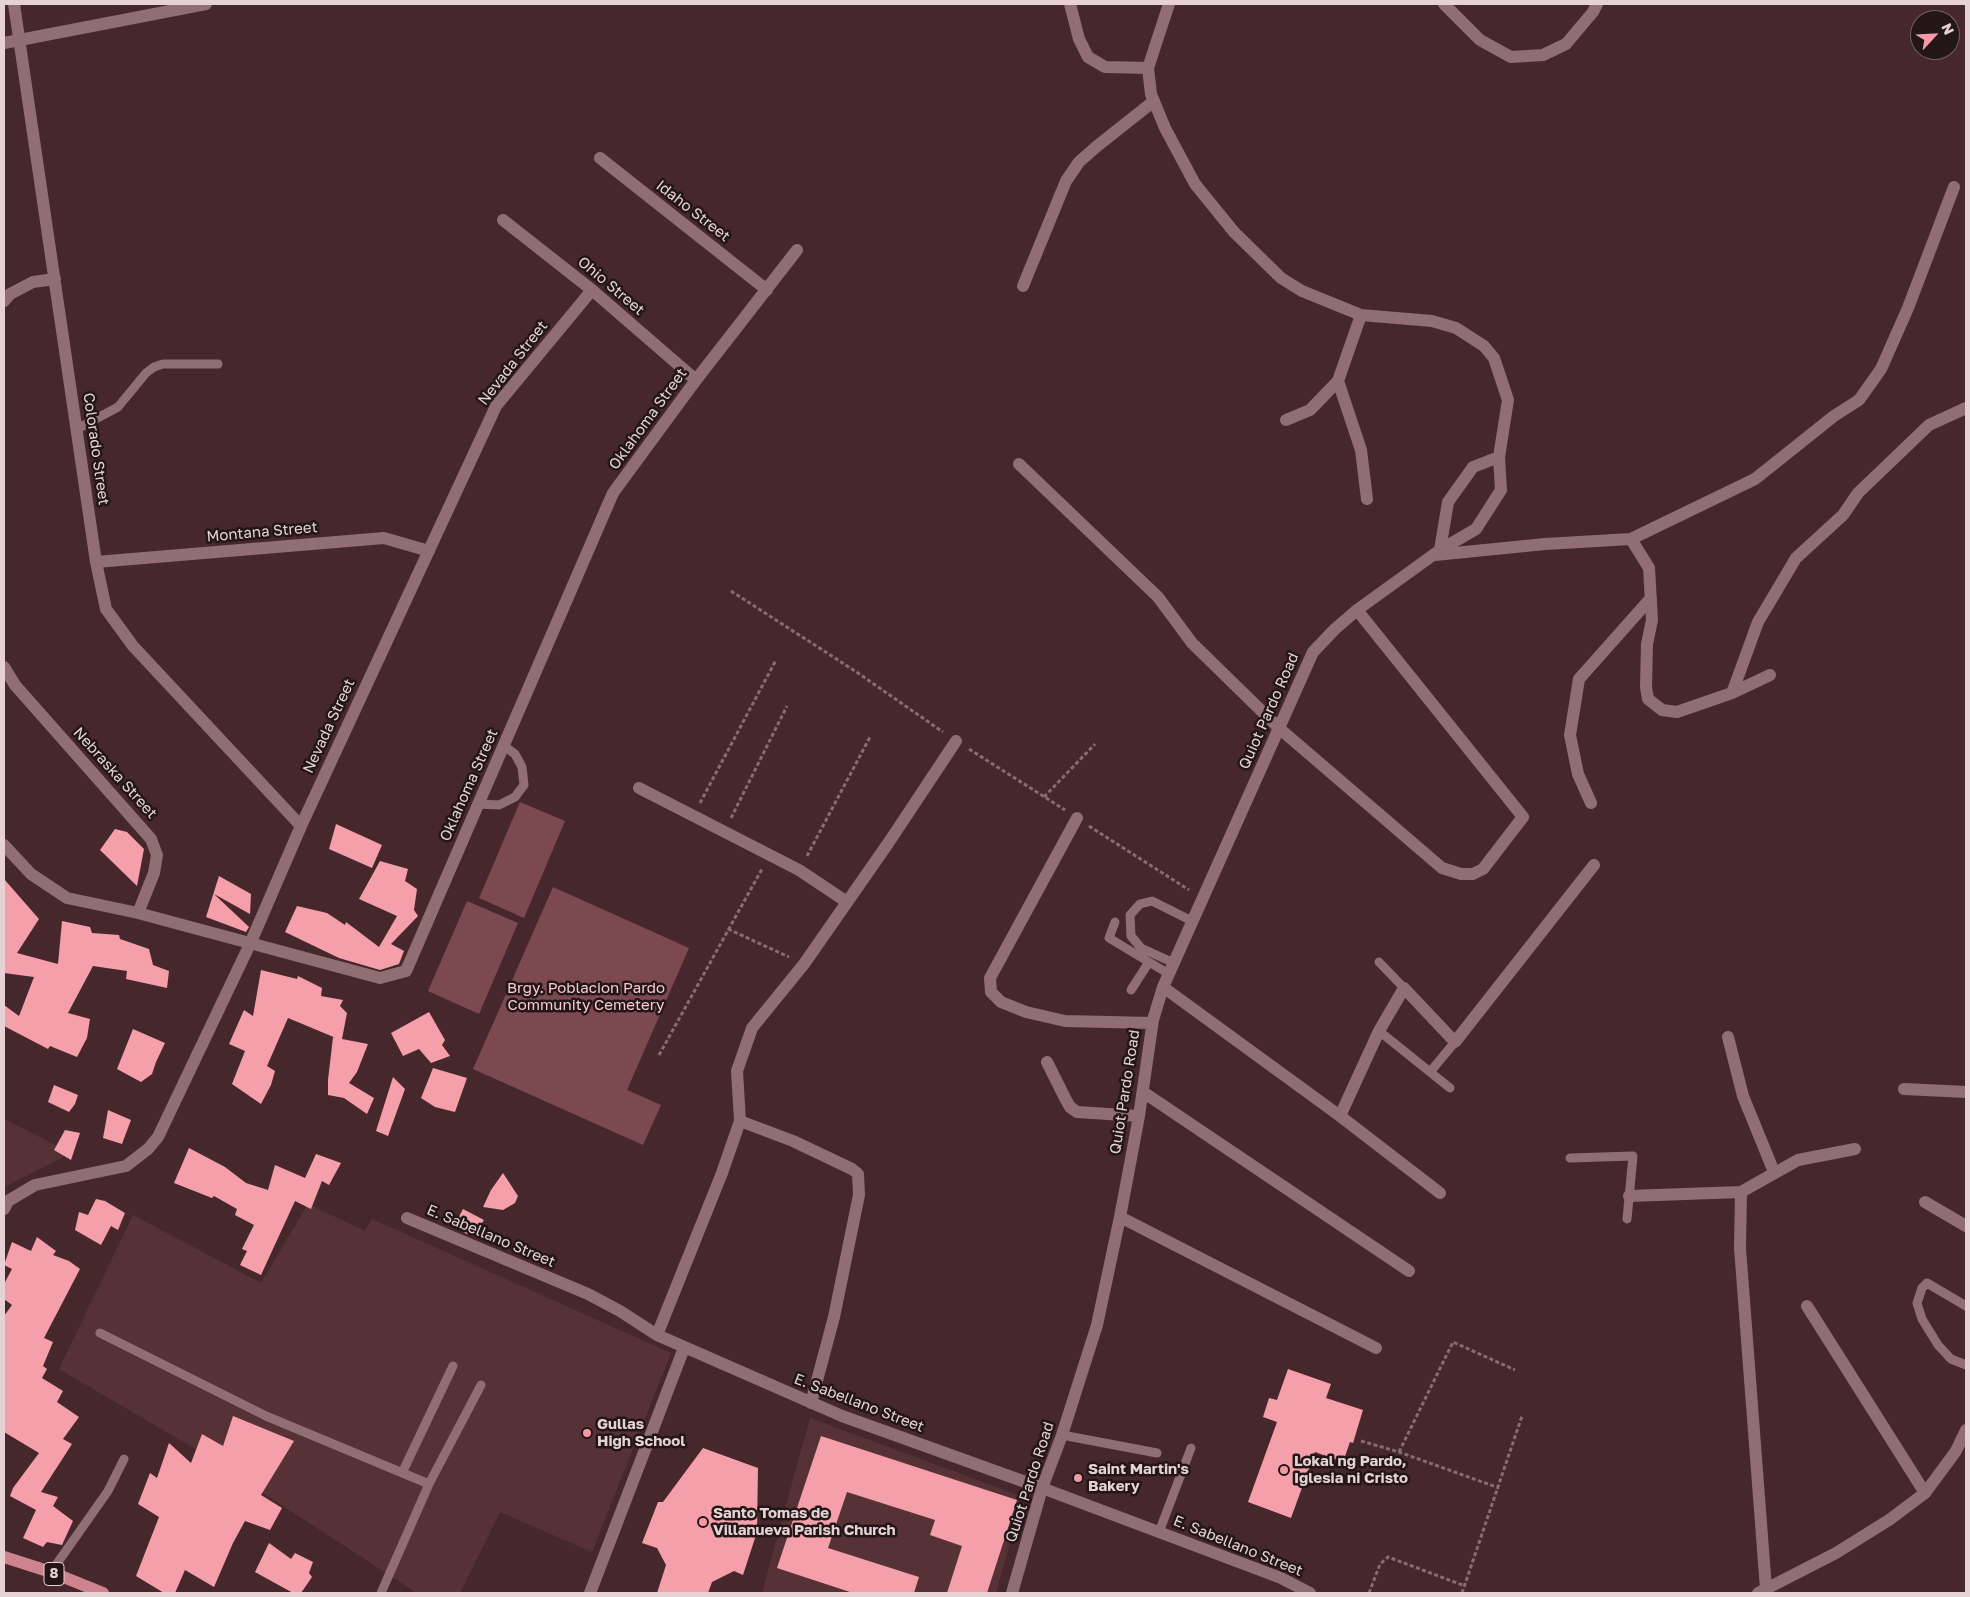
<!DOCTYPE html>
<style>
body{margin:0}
#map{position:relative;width:1970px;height:1597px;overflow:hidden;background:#46282c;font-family:"Golos Text",sans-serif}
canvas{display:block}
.frame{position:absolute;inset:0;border:5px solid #e6d2d4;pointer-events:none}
.north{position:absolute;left:1910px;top:10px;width:50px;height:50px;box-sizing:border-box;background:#231617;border:1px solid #716163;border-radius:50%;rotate:65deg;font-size:14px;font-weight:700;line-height:20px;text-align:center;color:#e6d2d4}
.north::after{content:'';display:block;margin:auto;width:18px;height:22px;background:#f49aa6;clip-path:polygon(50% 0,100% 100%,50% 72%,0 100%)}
</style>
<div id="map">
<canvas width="1970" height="1597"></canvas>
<div class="frame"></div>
<div class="north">N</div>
</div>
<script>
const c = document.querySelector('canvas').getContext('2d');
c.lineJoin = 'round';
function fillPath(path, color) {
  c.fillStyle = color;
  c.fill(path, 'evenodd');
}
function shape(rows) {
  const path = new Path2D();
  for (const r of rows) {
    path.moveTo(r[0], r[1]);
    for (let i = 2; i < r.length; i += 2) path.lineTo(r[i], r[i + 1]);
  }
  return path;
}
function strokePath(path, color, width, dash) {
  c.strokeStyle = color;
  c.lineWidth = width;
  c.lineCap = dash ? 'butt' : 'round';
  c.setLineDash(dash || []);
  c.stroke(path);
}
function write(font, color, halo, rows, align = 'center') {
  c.font = font + ' "Golos Text",sans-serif';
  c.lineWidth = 5;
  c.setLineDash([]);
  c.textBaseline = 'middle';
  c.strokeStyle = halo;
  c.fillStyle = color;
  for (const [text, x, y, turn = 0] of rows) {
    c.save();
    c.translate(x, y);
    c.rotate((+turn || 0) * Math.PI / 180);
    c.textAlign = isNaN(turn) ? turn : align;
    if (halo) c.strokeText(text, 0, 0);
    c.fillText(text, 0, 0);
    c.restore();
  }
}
const built = shape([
 [4,1119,71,1153,4,1187],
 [308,1204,365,1231,372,1219,671,1353,592,1552,500,1512,460,1593,417,1593,192,1447,59,1369,133,1215,261,1283],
 [810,1418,1023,1497,996,1593,762,1593]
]);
const green = shape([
 [520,802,565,821,524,918,479,898],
 [553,887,689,948,627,1090,661,1105,643,1145,473,1069],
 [467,901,518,923,479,1014,428,991]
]);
const building = shape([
 [336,824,382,845,372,868,329,849],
 [115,829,127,832,144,849,137,886,100,850],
 [380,861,408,869,405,881,417,889,414,910,418,916,391,944,404,951,399,964,380,970,339,958,285,932,297,906,327,913,345,925,346,922,379,947,397,916,359,899],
 [219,876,251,894,250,914,214,894,249,927,246,932,206,917],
 [4,879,39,919,17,953,58,964,62,921,90,927,92,933,119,935,120,939,149,949,153,965,169,971,167,988,126,979,127,971,93,966,68,1013,90,1019,87,1038,77,1057,50,1046,48,1049,4,1026,4,1005,19,1016,34,977,4,973],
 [261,970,297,979,298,976,322,988,321,996,343,1000,340,1006,347,1013,342,1039,368,1044,357,1072,349,1083,374,1098,367,1114,344,1098,328,1095,328,1080,333,1037,336,1038,288,1018,267,1066,275,1071,271,1085,261,1104,232,1084,245,1051,229,1044,244,1010,253,1016],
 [429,1012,445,1040,442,1045,450,1056,431,1063,419,1049,403,1056,391,1033],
 [133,1029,165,1043,156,1062,152,1074,141,1082,117,1069],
 [433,1068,467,1078,455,1112,435,1107,421,1098],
 [393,1077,405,1089,388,1136,376,1131],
 [54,1085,78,1095,75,1104,69,1112,48,1102],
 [108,1110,131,1120,122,1144,103,1138],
 [65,1130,80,1133,71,1160,54,1150],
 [189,1148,225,1167,246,1183,268,1190,275,1165,305,1178,316,1154,341,1163,329,1185,322,1181,311,1209,295,1201,261,1275,240,1265,247,1251,242,1249,254,1225,235,1215,237,1209,214,1196,212,1198,174,1183],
 [503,1173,518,1196,515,1203,503,1210,483,1207,491,1190],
 [96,1199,105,1201,125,1213,118,1230,111,1226,101,1245,75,1230,79,1212,88,1215],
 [463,1209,484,1220,475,1233,467,1234,454,1226],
 [37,1237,56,1251,53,1255,69,1261,80,1269,44,1338,53,1342,43,1366,47,1369,42,1378,63,1391,57,1402,79,1417,63,1439,72,1444,41,1492,58,1497,53,1506,73,1521,62,1545,47,1542,43,1547,23,1538,36,1510,10,1496,13,1488,39,1453,4,1432,4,1316,12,1305,4,1299,4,1284,12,1269,4,1265,12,1242,31,1251],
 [1288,1369,1331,1384,1326,1398,1363,1410,1353,1443,1350,1442,1343,1462,1315,1452,1291,1518,1248,1502,1277,1422,1263,1417,1269,1398,1277,1400],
 [233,1416,294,1441,261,1495,282,1508,270,1530,245,1521,233,1543,214,1587,185,1570,175,1593,164,1593,136,1576,159,1517,138,1504,150,1473,157,1478,169,1443,191,1463,202,1434,223,1446],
 [821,1436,1017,1500,987,1593,947,1593,962,1546,930,1535,935,1520,847,1492,828,1548,919,1577,914,1593,853,1593,777,1568],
 [703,1448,758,1468,757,1532,743,1575,734,1571,712,1582,708,1593,657,1593,666,1565,657,1548,642,1543,658,1502,663,1502],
 [269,1543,291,1559,295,1553,313,1562,309,1573,312,1577,301,1593,293,1593,255,1572]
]);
const path = shape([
 [731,591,855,671,943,732],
 [969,749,1065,810],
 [1044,797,1095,744],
 [700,803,776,660],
 [731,818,787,706],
 [1089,826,1189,890],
 [807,856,870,737],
 [728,929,789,957],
 [659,1055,762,869],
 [1361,1441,1399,1452,1499,1488],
 [1399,1452,1453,1342,1515,1370],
 [1369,1593,1380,1564,1388,1557,1465,1586],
 [1462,1593,1522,1416]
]);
const service = shape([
 [77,429,118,407,146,373,154,367,163,364,218,364],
 [479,804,499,805,515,797,524,785,522,767,515,754,504,746],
 [1115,922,1109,938,1169,974],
 [1379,962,1404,988],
 [1174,963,1141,948,1131,936,1130,915,1140,904,1152,901,1192,921],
 [1131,990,1149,962],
 [1379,1031,1450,1088],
 [1430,1072,1455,1042],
 [1570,1158,1633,1156,1627,1219],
 [1966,1306,1927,1283,1922,1288,1917,1303,1922,1319,1938,1345,1951,1359,1966,1365],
 [100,1333,266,1416,429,1484],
 [1062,1435,1157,1453],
 [402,1473,453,1366],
 [1159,1532,1191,1448],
 [51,1572,108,1491,124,1459],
 [381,1593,429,1484,481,1385]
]);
const minor = shape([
 [14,4,96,562,106,609,133,646,301,826],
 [1070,4,1079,39,1088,57,1105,67,1148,68],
 [1169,4,1148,68,1151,94,1165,128,1195,184,1234,232,1281,278,1302,291,1361,315,1432,321,1456,328,1484,346,1494,358,1508,400,1499,457,1473,467,1448,502,1440,550],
 [1444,4,1480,40,1511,57,1543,55,1566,44,1593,12,1597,4],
 [4,43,206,4],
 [600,158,767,290],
 [503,220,592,290,696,380],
 [1023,286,1066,181,1079,162,1096,147,1154,101],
 [4,301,10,294,33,282,55,279],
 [1338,381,1361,450,1367,499],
 [1286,420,1310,410,1338,381,1361,315],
 [1019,464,1158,597,1192,643,1280,729,1442,868,1461,874,1473,874,1483,869,1523,817,1357,610],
 [1631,539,1649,568,1652,620,1647,644,1646,687,1648,699,1662,710,1677,712,1732,693,1770,675],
 [1435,555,1545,544,1631,539,1755,479,1834,416,1859,400,1881,369,1908,308,1954,187],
 [96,562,384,538,429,551],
 [4,667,15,685,151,839,157,855,154,873,138,913],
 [1732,693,1758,622,1796,558,1843,515,1858,493,1929,425,1966,408],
 [639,788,799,870,847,902],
 [1591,803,1578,774,1570,735,1579,679,1651,598],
 [1077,818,990,978,991,992,1001,1002,1026,1012,1065,1021,1152,1023],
 [4,845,31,874,67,898,138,913,380,978,406,971,613,493,696,380,797,250],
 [1163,987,1340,1116,1440,1193],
 [1728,1037,1743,1096,1774,1172],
 [1047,1062,1066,1100,1070,1107,1077,1112,1139,1116],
 [1904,1089,1966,1092],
 [1143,1092,1409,1271],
 [1340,1116,1379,1031,1404,988,1455,1042,1594,865],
 [740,1121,793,1141,852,1169,858,1174,859,1195,834,1317,811,1403],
 [1741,1192,1740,1248,1766,1589],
 [1629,1196,1741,1192,1798,1160,1855,1149],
 [1925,1202,1966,1226],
 [4,1209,8,1201,35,1185,126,1166,148,1149,158,1137,250,944,301,826,496,406,592,290],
 [1120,1217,1376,1348],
 [407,1218,588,1294,620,1311,657,1335,842,1416,1042,1488,1062,1435,1097,1325,1120,1217,1139,1116,1153,1020,1163,987,1313,652,1335,629,1357,610,1440,550,1476,529,1501,490,1499,457],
 [1807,1306,1925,1493],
 [657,1335,722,1173,740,1121,737,1071,752,1028,804,964,889,842,956,741],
 [590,1593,684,1348]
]);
const tertiary = shape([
 [1012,1593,1042,1488,1281,1578,1310,1593],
 [1758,1593,1836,1553,1889,1520,1925,1493,1956,1451,1966,1430]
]);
const primary = shape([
 [4,1557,51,1572,103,1593]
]);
const markers = [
 [587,1433,5,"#f49aa6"],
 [1284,1470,5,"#f49aa6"],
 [1078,1478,5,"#f49aa6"],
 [703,1522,5,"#f49aa6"]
];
const shields = [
 [54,1574,20]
];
const shieldNames = [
 ["8",54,1574]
];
const streetNames = [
 ["Idaho Street",693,211,38],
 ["Ohio Street",611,286,40],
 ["Nevada Street",513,363,-52],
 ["Oklahoma Street",648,419,-54],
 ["Colorado Street",96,449,82],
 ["Montana Street",262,532,-5],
 ["Quiot Pardo Road",1269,711,-66],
 ["Nevada Street",329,726,-65],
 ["Nebraska Street",115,773,48],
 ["Oklahoma Street",469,785,-66],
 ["Quiot Pardo Road",1125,1092,-81],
 ["E. Sabellano Street",491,1236,23],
 ["E. Sabellano Street",859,1403,21],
 ["Quiot Pardo Road",1030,1482,-72],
 ["E. Sabellano Street",1238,1546,22]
];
const parkNames = [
 ["Brgy. Poblacion Pardo",586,988],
 ["Community Cemetery",586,1005]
];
const poiNames = [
 ["Gullas",597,1424],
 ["High School",597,1441],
 ["Lokal ng Pardo,",1294,1461],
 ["Iglesia ni Cristo",1294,1478],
 ["Saint Martin's",1088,1469],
 ["Bakery",1088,1486],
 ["Santo Tomas de",713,1513],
 ["Villanueva Parish Church",713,1530]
];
fillPath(built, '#563237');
fillPath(green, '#7c4950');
fillPath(building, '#f49faa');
strokePath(path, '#876d70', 3, [4, 2.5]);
strokePath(service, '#916e72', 9);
strokePath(minor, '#916e72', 12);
strokePath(tertiary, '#916e72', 12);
strokePath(primary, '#cd848e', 12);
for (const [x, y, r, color] of markers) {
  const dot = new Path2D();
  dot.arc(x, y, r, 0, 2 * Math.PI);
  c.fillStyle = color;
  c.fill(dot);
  strokePath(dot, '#231617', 2);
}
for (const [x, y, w] of shields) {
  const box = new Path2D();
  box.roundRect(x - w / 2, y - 11.5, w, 23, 4);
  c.fillStyle = '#231617';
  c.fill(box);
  strokePath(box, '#e6d2d4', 1);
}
write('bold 14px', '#e6d2d4', null, shieldNames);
write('15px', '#e6d2d4', '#231617', streetNames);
write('15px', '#f9cbd0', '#231617', parkNames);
write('bold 15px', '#e6d2d4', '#231617', poiNames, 'left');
</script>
